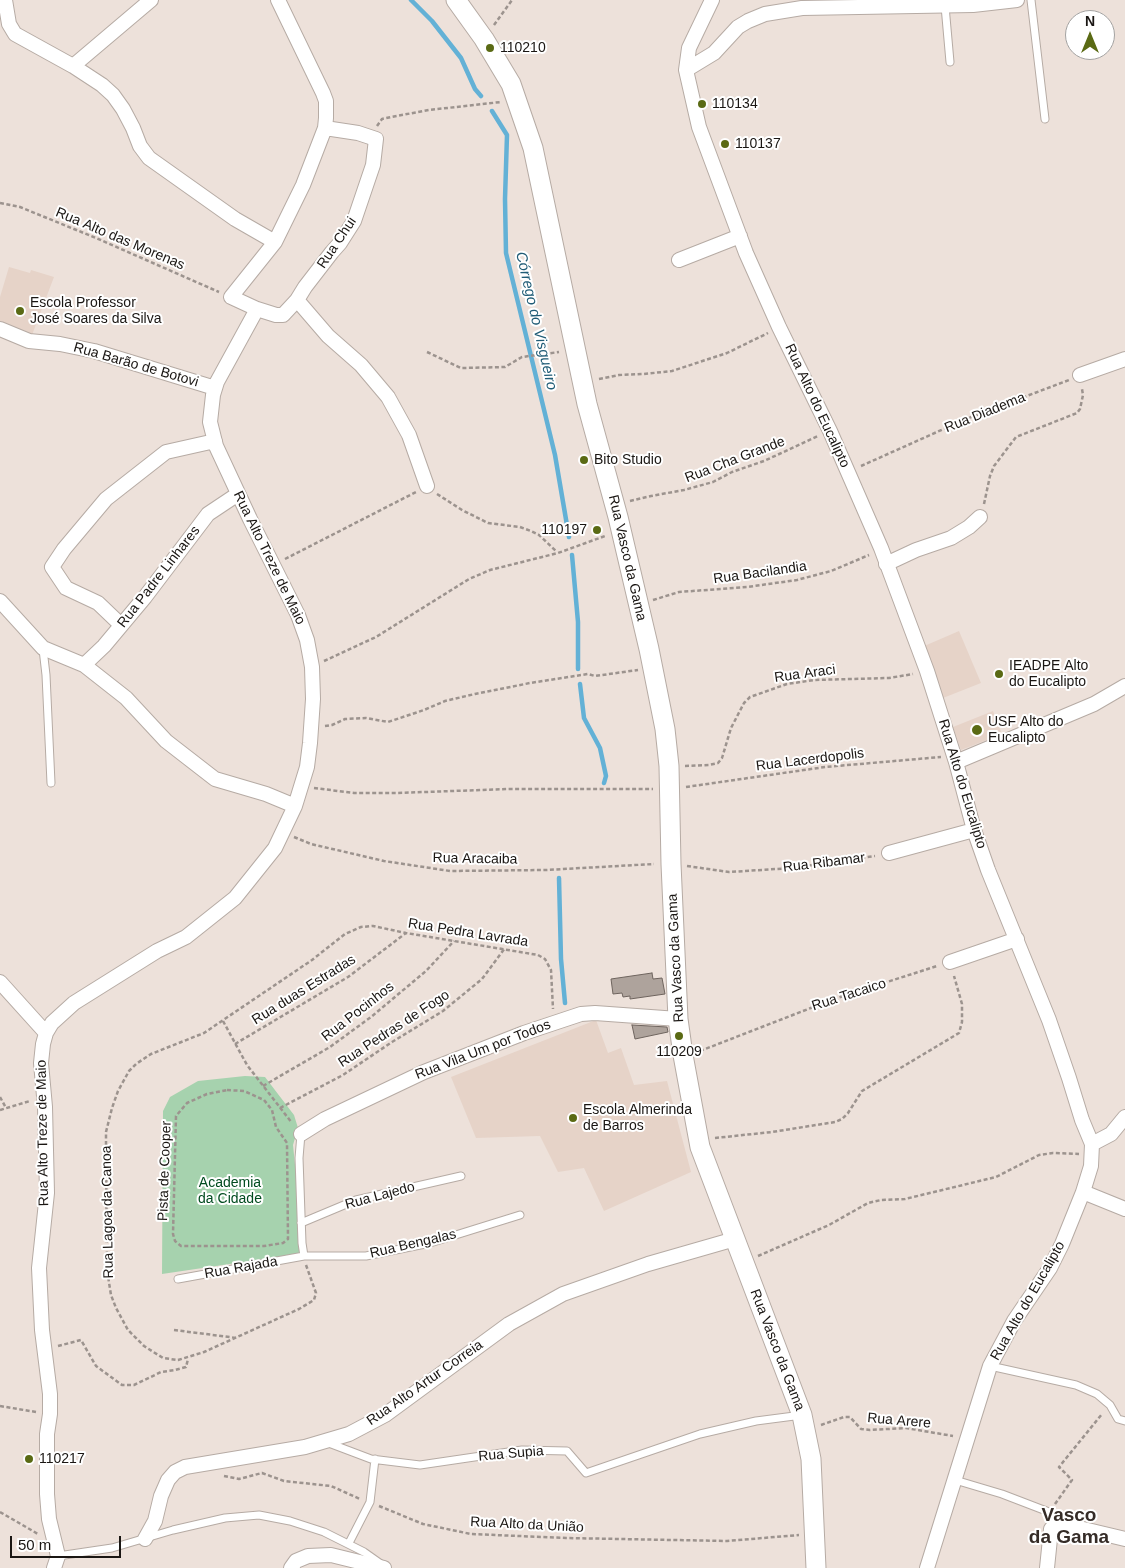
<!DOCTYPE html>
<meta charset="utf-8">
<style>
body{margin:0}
#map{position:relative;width:1125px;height:1568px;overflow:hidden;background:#ede1da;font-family:Helvetica,sans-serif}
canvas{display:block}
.north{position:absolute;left:1065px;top:10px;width:50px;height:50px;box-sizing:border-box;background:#fff;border:1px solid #a3a2a1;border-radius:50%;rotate:0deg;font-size:14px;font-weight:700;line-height:20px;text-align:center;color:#1a1613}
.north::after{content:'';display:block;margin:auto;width:18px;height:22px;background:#5a6a14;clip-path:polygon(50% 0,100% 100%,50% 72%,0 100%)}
.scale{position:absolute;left:10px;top:1536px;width:111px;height:22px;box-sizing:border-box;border:2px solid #1a1613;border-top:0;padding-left:6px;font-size:15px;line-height:18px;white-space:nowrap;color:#1a1613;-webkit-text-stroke:4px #fff;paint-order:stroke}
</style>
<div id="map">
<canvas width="1125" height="1568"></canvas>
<div class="north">N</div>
<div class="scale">50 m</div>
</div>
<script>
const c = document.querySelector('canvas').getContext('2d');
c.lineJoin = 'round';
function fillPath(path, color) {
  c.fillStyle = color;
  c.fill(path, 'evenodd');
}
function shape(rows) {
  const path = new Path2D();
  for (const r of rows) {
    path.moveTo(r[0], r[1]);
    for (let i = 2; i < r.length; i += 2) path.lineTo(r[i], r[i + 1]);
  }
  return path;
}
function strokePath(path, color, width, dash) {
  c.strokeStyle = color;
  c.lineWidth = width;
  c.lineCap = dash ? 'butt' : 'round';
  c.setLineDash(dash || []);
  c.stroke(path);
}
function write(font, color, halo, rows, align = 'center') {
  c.font = font + ' Helvetica,sans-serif';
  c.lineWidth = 4;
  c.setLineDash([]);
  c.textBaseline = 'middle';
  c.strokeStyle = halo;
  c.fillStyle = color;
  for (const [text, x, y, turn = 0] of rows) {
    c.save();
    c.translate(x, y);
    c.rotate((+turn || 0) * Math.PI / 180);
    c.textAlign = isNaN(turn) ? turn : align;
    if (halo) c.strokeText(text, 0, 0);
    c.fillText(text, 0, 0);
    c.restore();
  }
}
const built = shape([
 [9,267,30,273,31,270,54,277,32,335,0,326,0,297],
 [959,631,981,683,943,698,922,647],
 [993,711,1002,734,961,750,953,727],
 [596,1020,608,1053,621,1048,634,1085,667,1081,691,1172,604,1211,584,1168,558,1172,540,1136,476,1138,451,1077]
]);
const green = shape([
 [245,1076,265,1077,294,1115,298,1128,293,1145,304,1253,162,1274,163,1111,170,1097,198,1081]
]);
const stream = shape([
 [411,0,432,21,461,58,475,89,481,96],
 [492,111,507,135,505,199,506,253,555,455,569,537],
 [572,555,578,622,578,669],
 [580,684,584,718,600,748,606,776,604,783],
 [559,878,561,959,565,1003]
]);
const building = shape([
 [652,973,653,979,662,978,665,994,630,999,630,996,623,997,622,993,613,994,611,979,652,973],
 [632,1025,667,1027,668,1032,635,1039,632,1025]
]);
const path = shape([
 [494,25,512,0],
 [377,126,382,119,391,117,429,110,501,102],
 [0,203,20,207,96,238,219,292],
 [427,352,461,368,505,367,522,357,559,352],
 [599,379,619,375,644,374,672,371,727,353,768,333],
 [861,466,966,419,1069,380],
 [437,494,462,510,488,523,520,527,531,531,539,535,557,552],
 [630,501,651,496,684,490,713,482,732,472,764,461,818,436],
 [984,504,990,476,994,466,1016,437,1077,413,1080,409,1083,395,1082,389],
 [285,559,416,492],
 [653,600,679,592,747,587,797,580,831,571,869,555],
 [324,661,376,637,469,579,490,570,558,553,605,536],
 [325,726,332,725,345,719,366,718,388,722,424,710,445,701,475,694,530,683,588,674,595,676,638,670],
 [685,766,709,765,718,763,722,758,731,728,744,703,750,697,787,684,814,680,889,678,913,674],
 [686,787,825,767,941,757],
 [314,788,354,793,397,793,509,789,653,789],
 [294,837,311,844,384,861,450,871,546,870,654,864],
 [687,866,729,872,792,868,875,856],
 [223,1021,247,1065,292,1123],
 [235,1044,348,977,406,933],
 [700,1051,834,999,937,966],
 [263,1086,330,1047,371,1017,426,971,454,941],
 [227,1090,244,1091,264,1100,272,1110,276,1127,287,1143,288,1239,283,1243,264,1246,181,1246,175,1241,173,1234,176,1116,187,1103,207,1094,227,1090],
 [0,1097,6,1108],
 [280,1108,343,1075,392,1042,443,1011,482,979,505,948],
 [0,1110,30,1101],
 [715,1138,772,1132,835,1122,842,1119,848,1113,862,1091,959,1033,962,1022,962,1004,954,976],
 [758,1256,829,1225,868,1203,881,1200,905,1199,996,1177,1039,1155,1053,1153,1079,1154],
 [306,1265,316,1293,314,1300,299,1309,204,1352,178,1360,163,1358,144,1346,128,1330,116,1308,111,1295,107,1270,106,1145,106,1132,112,1108,118,1091,129,1071,136,1064,151,1054,204,1033,312,960,345,934,361,927,373,926,406,933,538,955,545,959,551,970,553,1009],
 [174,1330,237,1338],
 [58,1346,81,1340,96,1366,122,1385,134,1385,161,1372,175,1370,186,1367,188,1359],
 [0,1406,36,1412],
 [821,1425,844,1417,850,1417,861,1429,870,1430,906,1428,953,1436],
 [224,1476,239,1479,262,1473,284,1481,331,1486,360,1499],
 [1055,1504,1072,1480,1059,1467,1102,1414],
 [379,1506,423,1524,471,1534,566,1538,727,1541,799,1535],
 [0,1512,38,1534]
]);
const service = shape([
 [1031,0,1045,119],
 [945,6,950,62],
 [43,649,46,675,51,783],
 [301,1134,299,1158,302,1243,304,1256],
 [301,1223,356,1200,461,1176],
 [178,1279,304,1256,366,1256,430,1243,520,1215],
 [990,1366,1076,1385,1097,1394,1110,1405,1118,1419,1125,1421],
 [326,1442,371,1459,420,1465,522,1450,567,1451,586,1473,700,1434,756,1421,802,1415],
 [955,1480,1002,1494,1049,1512],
 [349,1543,370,1502,375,1459],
 [58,1556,112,1548,173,1530,225,1518,259,1515,290,1521,324,1532,364,1552,381,1564]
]);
const minor = shape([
 [5,0,9,24,15,34,73,66,102,85,113,95,123,109,133,128,140,146,149,158,235,219,275,242],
 [278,0,323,93,326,101,326,118,325,128,303,185,275,242,231,297,257,309,276,315,283,315,297,300,305,287,332,252,340,243,354,221,373,165,376,139,358,133,325,128],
 [712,0,689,48,686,70,699,127,746,253,779,327,830,431,881,548,927,671,956,762,974,830,988,870,1049,1020,1069,1078,1082,1120,1092,1144,1091,1166,1083,1192,1062,1244,1050,1268,1014,1321,990,1366,927,1568],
 [73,66,151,0],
 [686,70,714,53,738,27,748,21,765,14,802,8,973,5,1017,0],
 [679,260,740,236],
 [297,300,328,336,361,365,388,397,409,435,427,486],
 [0,329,29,341,60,344,94,351,215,388],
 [1080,375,1125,359],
 [886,564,916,550,951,538,969,527,980,517],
 [0,601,43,648,84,665,126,698,166,741,215,779,266,794,295,806],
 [121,625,98,603,66,588,52,567,64,549,106,499,166,452,215,441],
 [84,665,104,646,145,597,208,514,238,494],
 [956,762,1094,704,1125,686],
 [889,853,974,830],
 [950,962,1017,939],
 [0,982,46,1033],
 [301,1134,325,1119,424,1072,524,1033,581,1014,595,1013,678,1019],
 [1092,1144,1111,1134,1125,1117],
 [1083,1192,1125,1209],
 [145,1539,155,1521,161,1496,168,1480,175,1472,185,1467,305,1447,349,1434,385,1415,509,1324,563,1294,648,1264,735,1239],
 [54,1568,58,1556,49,1519,47,1494,47,1434,50,1414,50,1394,42,1330,39,1268,47,1193,45,1107,41,1063,43,1044,46,1033,52,1023,74,1003,157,951,186,937,235,898,275,848,295,806,307,767,310,743,313,699,312,667,307,640,298,615,250,519,216,446,210,422,213,395,217,382,257,309],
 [291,1568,296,1561,308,1556,331,1555,384,1568],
 [1047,1568,1051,1529,1055,1524,1058,1523,1125,1539]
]);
const secondary = shape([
 [456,0,484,39,511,84,533,148,587,404,618,517,649,649,665,729,669,766,671,864,678,1019,683,1055,700,1147,802,1415,811,1459,816,1568]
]);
const markers = [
 [490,48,5,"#5a6a14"],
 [702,104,5,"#5a6a14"],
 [725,144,5,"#5a6a14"],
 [20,311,5,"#5a6a14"],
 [584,460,5,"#5a6a14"],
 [597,530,5,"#5a6a14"],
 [999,674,5,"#5a6a14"],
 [977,730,6,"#5a6a14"],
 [679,1036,5,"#5a6a14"],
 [573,1118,5,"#5a6a14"],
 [29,1459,5,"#5a6a14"]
];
const poiNames = [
 ["110210",500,48],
 ["110134",712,104],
 ["110137",735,144],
 ["Escola Professor",30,303],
 ["José Soares da Silva",30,319],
 ["Bito Studio",594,460],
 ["110197",587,530,"right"],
 ["IEADPE Alto",1009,666],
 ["do Eucalipto",1009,682],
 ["USF Alto do",988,722],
 ["Eucalipto",988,738],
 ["110209",679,1052,"center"],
 ["Escola Almerinda",583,1110],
 ["de Barros",583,1126],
 ["110217",39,1459]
];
const streetNames = [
 ["Rua Alto das Morenas",120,239,23],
 ["Rua Chui",337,243,-56],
 ["Rua Barão de Botovi",136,365,16],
 ["Rua Alto do Eucalipto",817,406,65],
 ["Rua Diadema",985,413,-22],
 ["Rua Cha Grande",735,460,-21],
 ["Rua Alto Treze de Maio",269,558,64],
 ["Rua Vasco da Gama",627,558,77],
 ["Rua Bacilandia",760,573,-8],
 ["Rua Padre Linhares",159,577,-52],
 ["Rua Araci",805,674,-8],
 ["Rua Lacerdopolis",810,760,-7],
 ["Rua Alto do Eucalipto",962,784,73],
 ["Rua Aracaiba",475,859,1],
 ["Rua Ribamar",824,863,-7],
 ["Rua Pedra Lavrada",468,933,9],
 ["Rua Vasco da Gama",676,958,-93],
 ["Rua duas Estradas",304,990,-32],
 ["Rua Tacaico",849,995,-18],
 ["Rua Pocinhos",358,1012,-38],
 ["Rua Pedras de Fogo",394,1029,-33],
 ["Rua Vila Um por Todos",483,1050,-21],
 ["Rua Alto Treze de Maio",43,1133,-91],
 ["Pista de Cooper",165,1171,-88],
 ["Rua Lajedo",380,1196,-15],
 ["Rua Lagoa da Canoa",108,1212,-91],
 ["Rua Bengalas",413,1244,-13],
 ["Rua Rajada",241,1268,-10],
 ["Rua Alto do Eucalipto",1028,1301,-60],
 ["Rua Vasco da Gama",777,1350,69],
 ["Rua Alto Artur Correia",425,1383,-35],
 ["Rua Arere",899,1421,5],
 ["Rua Supia",511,1454,-5],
 ["Rua Alto da União",527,1525,3]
];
const parkNames = [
 ["Academia",230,1183],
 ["da Cidade",230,1199]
];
const waterNames = [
 ["Córrego do Visgueiro",536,321,77]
];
const districtNames = [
 ["Vasco",1069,1516],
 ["da Gama",1069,1538]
];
fillPath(built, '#e6d3c8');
fillPath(green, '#a6d2ae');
strokePath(stream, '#63b1d6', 4.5);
fillPath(building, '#aea39c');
strokePath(building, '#6e645e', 1);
strokePath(service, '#b6aba4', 9);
strokePath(minor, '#b6aba4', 16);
strokePath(secondary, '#b6aba4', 21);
strokePath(path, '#9c938e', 2.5, [4, 2.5]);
strokePath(service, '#fff', 7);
strokePath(minor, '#fff', 14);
strokePath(secondary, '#fff', 19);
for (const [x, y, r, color] of markers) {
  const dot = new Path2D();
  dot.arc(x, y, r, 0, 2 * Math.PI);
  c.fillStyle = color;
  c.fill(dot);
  strokePath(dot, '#fff', 2);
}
write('14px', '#1a1613', '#fff', poiNames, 'left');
write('14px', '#1a1613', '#fff', streetNames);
write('14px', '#004b1f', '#fff', parkNames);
write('italic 15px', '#205c76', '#fff', waterNames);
write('bold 19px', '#352c27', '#fff', districtNames);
</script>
